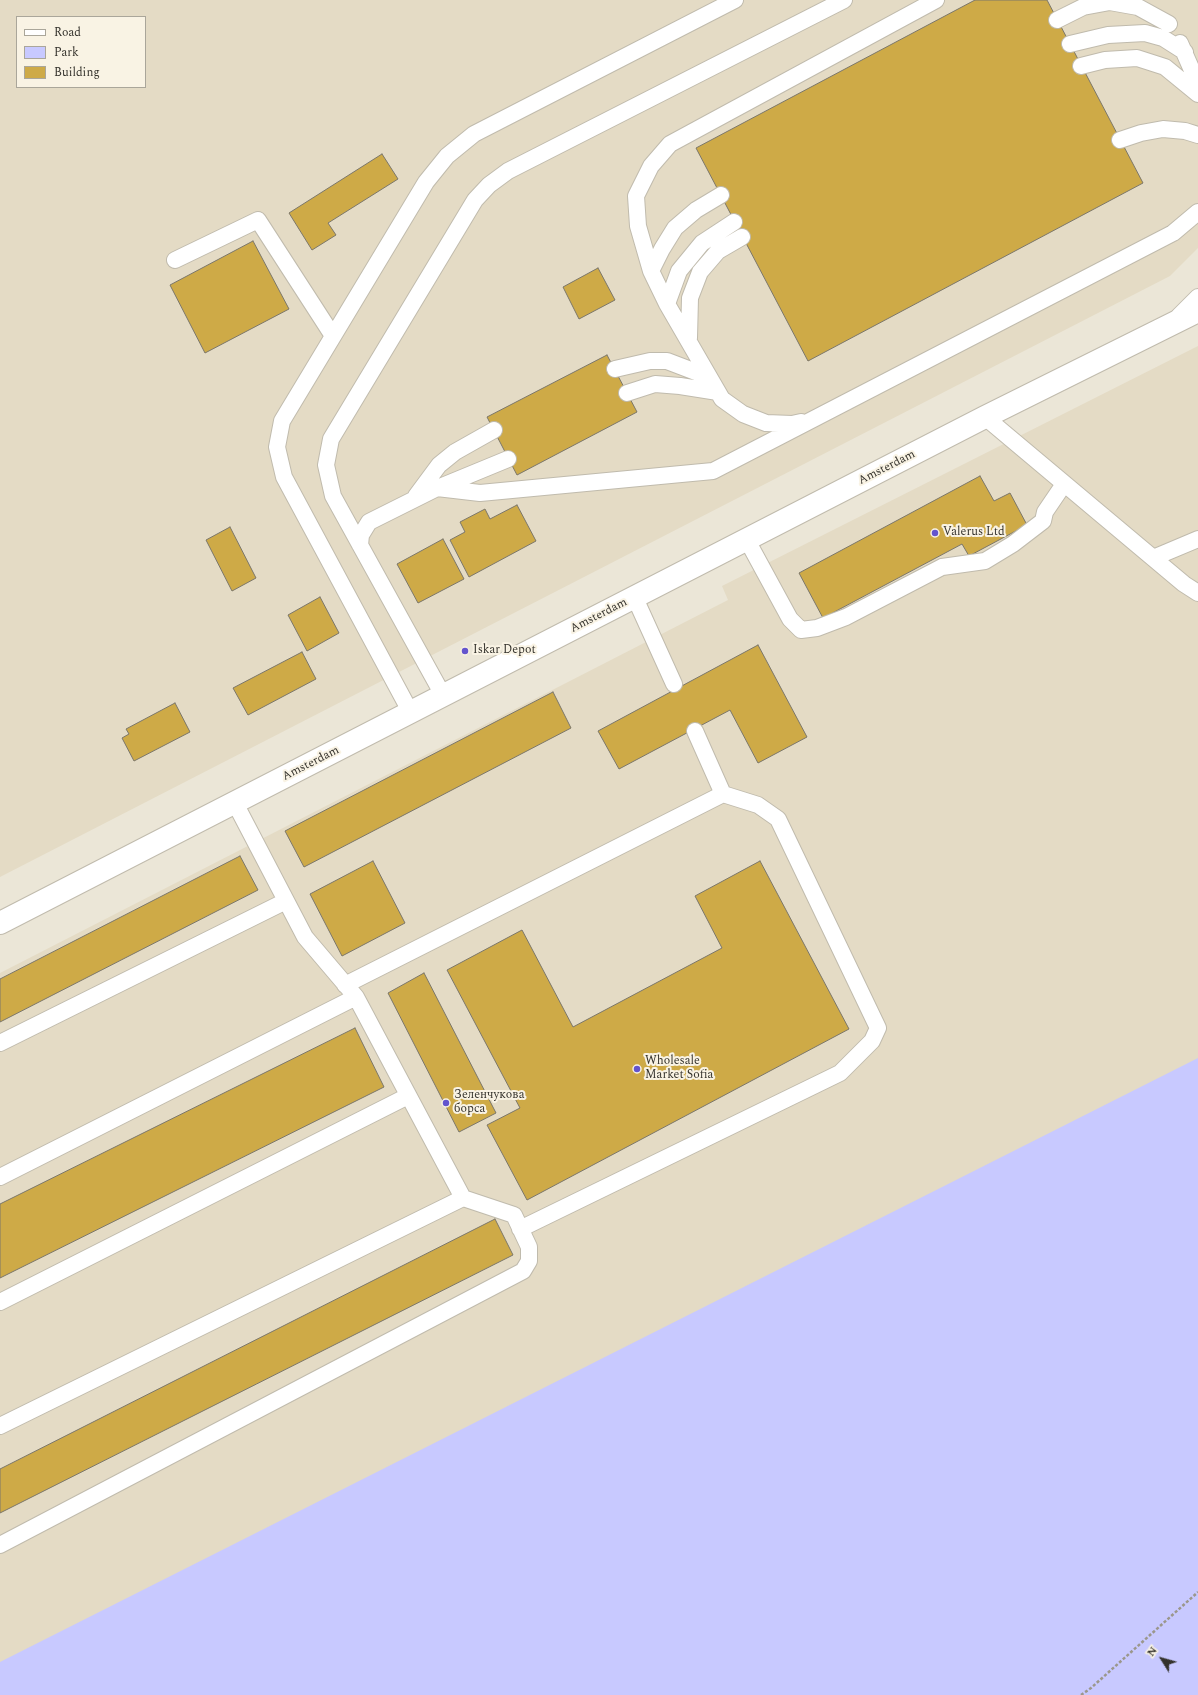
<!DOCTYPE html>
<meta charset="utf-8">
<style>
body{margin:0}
#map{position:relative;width:1198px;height:1695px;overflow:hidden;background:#ebe6d7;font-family:Spectral,serif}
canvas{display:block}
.legend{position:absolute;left:16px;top:16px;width:130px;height:72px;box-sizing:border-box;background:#f9f3e4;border:1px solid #aaa69a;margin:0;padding:5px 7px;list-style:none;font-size:12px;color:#34322c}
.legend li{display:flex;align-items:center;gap:8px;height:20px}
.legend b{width:20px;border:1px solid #aaa69a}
.north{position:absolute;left:1142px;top:1639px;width:40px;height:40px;-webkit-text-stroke:3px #f9f3e4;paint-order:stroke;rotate:307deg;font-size:11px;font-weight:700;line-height:16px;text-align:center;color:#34322c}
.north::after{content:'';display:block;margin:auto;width:14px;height:18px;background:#34322c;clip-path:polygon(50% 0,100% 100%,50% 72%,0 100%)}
</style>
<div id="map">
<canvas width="1198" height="1695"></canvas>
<ul class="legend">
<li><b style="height:5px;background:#fff"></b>Road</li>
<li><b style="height:11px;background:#c8c9ff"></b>Park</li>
<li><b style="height:11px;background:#ceaa47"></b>Building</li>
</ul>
<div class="north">N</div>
</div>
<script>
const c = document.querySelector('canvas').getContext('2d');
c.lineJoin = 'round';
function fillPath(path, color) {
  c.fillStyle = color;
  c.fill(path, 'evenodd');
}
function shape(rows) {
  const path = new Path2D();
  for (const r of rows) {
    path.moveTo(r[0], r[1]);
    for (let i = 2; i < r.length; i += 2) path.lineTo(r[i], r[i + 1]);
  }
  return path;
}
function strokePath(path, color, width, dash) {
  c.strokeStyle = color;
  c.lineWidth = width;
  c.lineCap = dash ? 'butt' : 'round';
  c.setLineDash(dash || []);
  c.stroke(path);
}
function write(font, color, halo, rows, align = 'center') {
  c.font = font + ' Spectral,serif';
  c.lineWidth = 4;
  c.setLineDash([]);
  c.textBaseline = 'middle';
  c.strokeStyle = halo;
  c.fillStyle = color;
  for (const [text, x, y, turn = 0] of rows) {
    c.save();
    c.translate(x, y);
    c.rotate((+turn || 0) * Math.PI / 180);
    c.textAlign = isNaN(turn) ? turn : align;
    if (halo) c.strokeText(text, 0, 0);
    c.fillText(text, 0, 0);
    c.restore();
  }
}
const built = shape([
 [0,0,1198,0,1198,248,1170,276,0,877],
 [17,17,145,17,145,87,17,87],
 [1198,346,1198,1695,0,1695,0,973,728,600,722,586]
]);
const green = shape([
 [1198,1058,1198,1695,0,1695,0,1662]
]);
const building = shape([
 [975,0,1047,0,1143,183,808,361,696,148,975,0],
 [382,154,398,179,328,223,336,235,312,250,289,213,382,154],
 [253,241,289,309,205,353,170,285,253,241],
 [598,268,615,300,579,319,563,287,598,268],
 [607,355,637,412,517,475,487,417,607,355],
 [980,476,994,501,1010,493,1027,525,969,556,962,544,823,618,799,573,980,476],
 [517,505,536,541,469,577,450,540,465,532,460,522,485,509,490,519,517,505],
 [230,527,256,578,232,591,206,540,230,527],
 [443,539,464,579,418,603,397,564,443,539],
 [320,597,339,633,307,651,288,615,320,597],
 [758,645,807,737,758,763,730,710,619,769,598,731,758,645],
 [302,652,316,679,248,715,233,688,302,652],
 [553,692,571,728,304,867,285,831,553,692],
 [175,703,190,732,134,761,122,738,129,734,126,729,175,703],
 [240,856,258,890,0,1022,0,979,240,856],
 [373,861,405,923,342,956,310,894,373,861],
 [760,861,849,1029,527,1200,487,1125,520,1108,447,970,522,930,573,1027,722,948,695,896,760,861],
 [424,973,496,1113,459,1132,388,993,424,973],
 [355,1028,384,1087,0,1278,0,1204,355,1028],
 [495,1219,513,1255,0,1513,0,1469,495,1219]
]);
const path = shape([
 [1081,1695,1091,1688,1198,1592]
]);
const service = shape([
 [1057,20,1083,7,1110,2,1138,7,1169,24],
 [1180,43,1198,84],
 [1070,44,1108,35,1145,33,1163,38,1185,52],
 [1081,66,1105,60,1137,58,1165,67,1198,94],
 [1120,140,1141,133,1163,129,1185,131,1198,135],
 [721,195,696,210,675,228,662,249,651,271,667,304,722,399,743,414,766,423,792,424,801,422],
 [175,260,258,220,333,336],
 [651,271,638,226,636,196,651,166,670,144,936,0],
 [667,304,679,271,702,243,734,222],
 [1179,316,1198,297],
 [689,338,690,298,700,272,718,251,742,237],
 [615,369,650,361,667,361,709,377],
 [627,393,655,384,680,386,718,392],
 [985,417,1184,584,1198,593],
 [440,487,508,459],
 [416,496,439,465,455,452,494,430],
 [747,540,790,619,801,630,817,628,846,617,942,567,985,561,1013,544,1043,521,1045,512,1064,484],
 [360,545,361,535,369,522,437,488,480,493,713,471,1173,233,1198,212],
 [1153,558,1198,539],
 [635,598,674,684],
 [444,697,333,496,326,465,331,439,475,200,489,185,508,171,844,0],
 [411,713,284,477,277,447,282,421,426,182,447,156,474,134,735,0],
 [345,985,723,794],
 [0,1043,286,901],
 [0,1177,356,997],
 [520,1229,840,1073,872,1041,878,1028,778,819,758,805,723,794,695,731],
 [0,1302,408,1096],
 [0,1426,463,1198,356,997,305,937,235,803],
 [0,1545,523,1271,529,1261,529,1247,514,1215,463,1198]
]);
const tertiary = shape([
 [0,923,985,417,1198,311]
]);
const markers = [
 [935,533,4,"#6354cd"],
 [465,651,4,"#6354cd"],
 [637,1069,4,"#6354cd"],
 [446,1103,4,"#6354cd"]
];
const streetNames = [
 ["Amsterdam",887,468,-27],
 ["Amsterdam",599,616,-27],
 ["Amsterdam",311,764,-27]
];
const poiNames = [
 ["Valerus Ltd",943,533],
 ["Iskar Depot",473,651],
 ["Wholesale",645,1062],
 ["Market Sofia",645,1076],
 ["Зеленчукова",454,1096],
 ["борса",454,1110]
];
fillPath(built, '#e4dbc5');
fillPath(green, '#c8c9ff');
fillPath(building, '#ceaa47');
strokePath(building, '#7c776a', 1);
strokePath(service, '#c0bbad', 18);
strokePath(tertiary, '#c0bbad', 24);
strokePath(path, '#9b978c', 2.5, [3, 2]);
strokePath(service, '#fff', 16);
strokePath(tertiary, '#fff', 22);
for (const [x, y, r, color] of markers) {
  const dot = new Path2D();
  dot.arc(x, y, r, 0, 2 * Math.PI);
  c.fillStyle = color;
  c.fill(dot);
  strokePath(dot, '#f9f3e4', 1.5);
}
write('12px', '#34322c', '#f9f3e4', streetNames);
write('12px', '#34322c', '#f9f3e4', poiNames, 'left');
</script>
